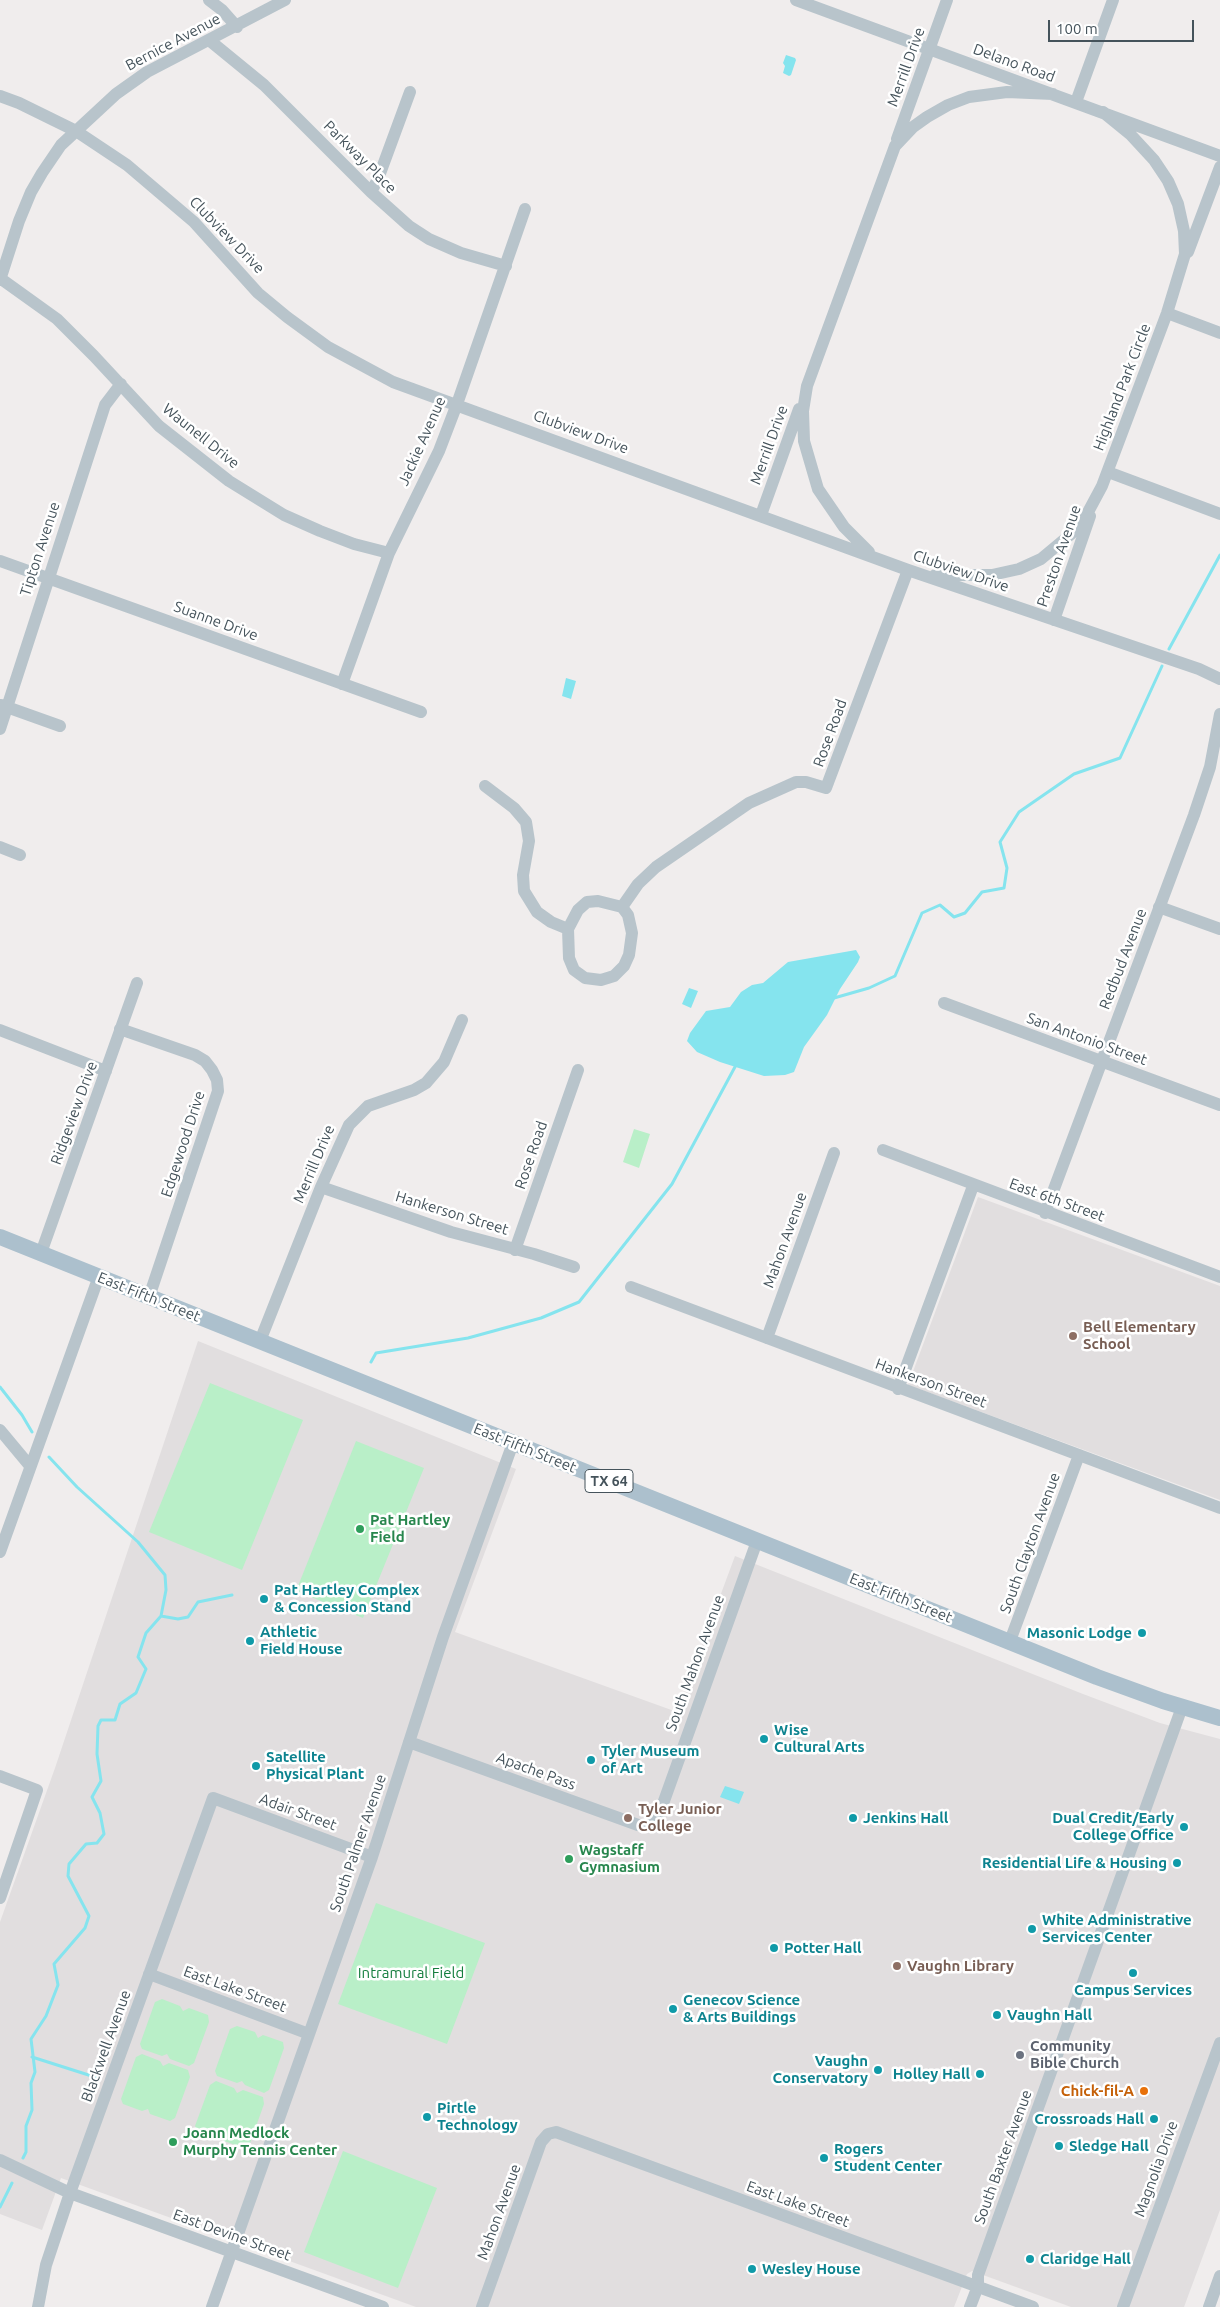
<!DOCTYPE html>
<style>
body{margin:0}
#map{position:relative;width:1220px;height:2307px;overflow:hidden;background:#f0eded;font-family:Ubuntu,sans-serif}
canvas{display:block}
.scale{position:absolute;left:1048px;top:20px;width:146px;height:22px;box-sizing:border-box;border:2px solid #45535b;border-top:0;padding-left:6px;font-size:15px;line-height:18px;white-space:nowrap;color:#45535b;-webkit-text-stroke:4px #fff;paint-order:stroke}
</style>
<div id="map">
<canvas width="1220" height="2307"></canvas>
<div class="scale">100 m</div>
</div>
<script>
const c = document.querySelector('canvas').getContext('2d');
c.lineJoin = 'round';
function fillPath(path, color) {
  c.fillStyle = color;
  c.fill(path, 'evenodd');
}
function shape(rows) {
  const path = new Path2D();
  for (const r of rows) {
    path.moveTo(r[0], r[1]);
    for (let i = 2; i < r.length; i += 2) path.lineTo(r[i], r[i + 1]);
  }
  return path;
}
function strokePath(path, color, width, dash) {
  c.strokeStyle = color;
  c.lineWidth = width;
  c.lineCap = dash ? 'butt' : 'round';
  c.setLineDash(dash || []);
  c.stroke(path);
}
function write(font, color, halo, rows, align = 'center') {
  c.font = font + ' Ubuntu,sans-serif';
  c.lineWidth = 5;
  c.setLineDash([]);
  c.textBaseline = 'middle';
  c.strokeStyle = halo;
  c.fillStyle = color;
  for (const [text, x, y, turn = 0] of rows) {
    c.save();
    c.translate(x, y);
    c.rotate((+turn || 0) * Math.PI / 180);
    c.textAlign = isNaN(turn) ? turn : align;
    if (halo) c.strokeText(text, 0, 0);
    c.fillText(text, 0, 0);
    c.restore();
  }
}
const education = shape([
 [978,1197,1220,1286,1220,1500,908,1385],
 [198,1341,516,1469,455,1632,677,1712,735,1556,1083,1694,1160,1723,1220,1739,1220,2210,1184,2307,1071,2307,972,2271,967,2274,954,2307,416,2307,61,2178,42,2230,0,2214,0,1922,55,1768]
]);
const green = shape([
 [634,1129,650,1134,639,1168,623,1162],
 [210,1383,303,1420,242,1570,149,1532],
 [356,1441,424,1468,363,1618,296,1591],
 [376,1903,485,1943,447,2044,338,2004],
 [162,1999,180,2006,183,2011,189,2008,208,2015,209,2022,194,2063,189,2066,170,2059,167,2054,162,2056,142,2049,140,2044,155,2002],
 [237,2026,255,2032,258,2038,263,2035,283,2042,284,2048,269,2090,264,2093,245,2085,242,2081,237,2083,217,2076,215,2071,230,2029],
 [142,2054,160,2061,163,2066,169,2063,188,2070,190,2077,175,2118,170,2121,150,2114,148,2109,142,2111,123,2104,121,2099,136,2057],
 [216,2081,234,2088,237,2093,243,2090,263,2097,264,2104,249,2146,244,2148,224,2141,222,2136,216,2139,197,2131,195,2126,210,2085],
 [343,2151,437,2188,398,2288,304,2252]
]);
const water = shape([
 [786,55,795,58,796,60,791,75,789,76,783,73,785,66,783,63],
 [566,678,576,681,571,699,562,696],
 [856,950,860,957,858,962,840,989,827,1015,804,1047,794,1072,785,1075,764,1076,720,1062,697,1052,687,1041,690,1033,706,1011,730,1007,741,992,752,985,763,983,788,962],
 [689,988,698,991,691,1008,682,1004],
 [725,1786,744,1792,739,1804,720,1797]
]);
const stream = shape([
 [1169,649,1220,555],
 [834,998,869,988,895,976,922,913,940,905,954,917,965,913,982,892,1004,888,1007,868,1000,842,1019,812,1074,774,1120,758,1162,666],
 [371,1362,376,1353,468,1338,541,1318,579,1302,672,1184,736,1065],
 [0,1387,22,1415,32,1432],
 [161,1616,178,1619,188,1617,198,1602,232,1595],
 [32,2057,98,2078],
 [23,2158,26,2152,26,2126,32,2110,31,2083,35,2072,31,2039,46,2016,58,1985,54,1964,85,1928,89,1916,68,1876,69,1864,86,1844,97,1843,104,1834,100,1813,92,1797,101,1781,97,1754,98,1726,101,1720,115,1720,120,1704,136,1693,146,1669,138,1657,146,1633,161,1616,166,1590,165,1575,138,1542,77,1487,49,1457],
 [0,2207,12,2183]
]);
const minor = shape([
 [209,0,222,10,237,27],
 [796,0,1220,156],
 [209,40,264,85,371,192,409,226,429,239,461,253,506,266],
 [0,96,19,103,76,131,127,165,194,222,258,293,287,317,328,347,393,382,908,570,1199,669,1220,679],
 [1076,102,1113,0],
 [897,139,947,0],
 [371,192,378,179,410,92],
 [1188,252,1220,167],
 [0,278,57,319,94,356,159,426,229,481,284,515,320,531,354,544,389,553],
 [0,280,19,221,31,192,42,173,61,145,116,94,147,72,285,0],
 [1167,313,1220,333],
 [1108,472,1220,514],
 [761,515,799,409],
 [869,552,844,527,818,489,804,441,803,411,807,386,895,146,913,127,927,117,948,105,969,97,1007,92,1053,94],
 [0,561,421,712],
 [935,575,992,575,1019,569,1041,559,1071,534,1087,514,1102,486,1167,313,1185,254,1184,231,1178,204,1168,181,1154,160,1130,134,1103,112],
 [1054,620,1090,516],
 [342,684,389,553,439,451,457,404,525,209],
 [1,705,60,726],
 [0,729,105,405,121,384],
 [485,786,514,808,526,822,529,841,523,875,524,891,537,912,551,922,568,929,569,958,574,970,585,978,601,980,614,976,624,966,629,955,632,933,628,915,622,907,598,901,587,902,578,910,568,929],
 [0,847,20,855],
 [622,907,638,884,656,867,749,803,796,782,806,782,826,788,908,570],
 [1159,907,1220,929],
 [944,1003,1220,1105],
 [120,1029,195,1055,205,1061,212,1070,217,1080,218,1091,149,1297],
 [0,1030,106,1071],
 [883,1150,1220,1277],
 [321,1187,451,1232,534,1254,574,1267],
 [1045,1213,1194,815,1210,767,1220,714],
 [515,1250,578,1070],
 [41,1253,137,983],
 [631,1287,1220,1508],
 [767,1338,834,1153],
 [260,1341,321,1187,349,1125,368,1106,414,1090,426,1083,444,1062,462,1020],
 [898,1389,973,1186],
 [0,1430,30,1466],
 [0,1552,99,1276],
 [1010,1641,1079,1455],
 [409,1742,638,1825,645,1826,653,1823,659,1815,757,1541],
 [0,1776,37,1790,0,1898],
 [149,1974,309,2034],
 [0,2160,70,2193,383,2307],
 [38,2307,46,2265,70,2193,213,1798,372,1857],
 [212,2307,372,1857,443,1637,513,1443],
 [482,2307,541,2142,548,2134,556,2132,1033,2307],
 [970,2307,978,2286,978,2275,1182,1707],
 [1123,2307,1220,2043],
 [1209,2307,1220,2276]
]);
const major = shape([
 [0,1237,1097,1677,1163,1701,1220,1718]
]);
const markers = [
 [1073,1336,5,"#8d6e63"],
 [360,1529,5,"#2e9e5b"],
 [264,1599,5,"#0f9aa8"],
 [1142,1633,5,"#0f9aa8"],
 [250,1641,5,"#0f9aa8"],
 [764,1739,5,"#0f9aa8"],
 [591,1760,5,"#0f9aa8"],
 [256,1766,5,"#0f9aa8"],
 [628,1818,5,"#8d6e63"],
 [853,1818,5,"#0f9aa8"],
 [1184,1827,5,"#0f9aa8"],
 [569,1859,5,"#2e9e5b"],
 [1177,1863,5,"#0f9aa8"],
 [1032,1929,5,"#0f9aa8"],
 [774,1948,5,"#0f9aa8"],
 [897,1966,5,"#8d6e63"],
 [1133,1973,5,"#0f9aa8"],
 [673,2009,5,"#0f9aa8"],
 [997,2015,5,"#0f9aa8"],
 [1020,2055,5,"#6b7280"],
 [878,2070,5,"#0f9aa8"],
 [980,2074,5,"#0f9aa8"],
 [1144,2091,5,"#e8710a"],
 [427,2117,5,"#0f9aa8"],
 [1154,2119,5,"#0f9aa8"],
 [173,2142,5,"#2e9e5b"],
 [1059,2146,5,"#0f9aa8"],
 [824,2158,5,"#0f9aa8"],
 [1030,2259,5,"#0f9aa8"],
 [752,2269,5,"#0f9aa8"]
];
const shields = [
 [609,1481,48]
];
const shieldNames = [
 ["TX 64",609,1481]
];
const streetNames = [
 ["Bernice Avenue",173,42,-28],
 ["Delano Road",1014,63,20],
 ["Merrill Drive",906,67,-70],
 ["Parkway Place",360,157,45],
 ["Clubview Drive",227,235,46],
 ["Highland Park Circle",1122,387,-69],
 ["Clubview Drive",581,432,20],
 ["Waunell Drive",201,436,39],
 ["Jackie Avenue",422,441,-66],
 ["Merrill Drive",769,445,-70],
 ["Tipton Avenue",40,549,-72],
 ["Preston Avenue",1059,556,-71],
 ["Clubview Drive",961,571,19],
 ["Suanne Drive",216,621,20],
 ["Rose Road",830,733,-70],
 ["Redbud Avenue",1123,959,-69],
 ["San Antonio Street",1087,1039,20],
 ["Ridgeview Drive",74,1113,-70],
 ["Edgewood Drive",183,1144,-72],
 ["Rose Road",531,1155,-71],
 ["Merrill Drive",314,1164,-67],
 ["East 6th Street",1057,1200,20],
 ["Hankerson Street",452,1213,17],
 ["Mahon Avenue",785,1240,-70],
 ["East Fifth Street",149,1297,22],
 ["Hankerson Street",931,1383,20],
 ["East Fifth Street",525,1448,22],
 ["South Clayton Avenue",1030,1543,-70],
 ["East Fifth Street",901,1598,22],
 ["South Mahon Avenue",695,1663,-70],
 ["Apache Pass",536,1771,20],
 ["Adair Street",298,1812,20],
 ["South Palmer Avenue",358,1843,-71],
 ["East Lake Street",235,1989,20],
 ["Blackwell Avenue",106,2046,-70],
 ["South Baxter Avenue",1003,2157,-70],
 ["Magnolia Drive",1156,2169,-70],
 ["East Lake Street",798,2204,20],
 ["Mahon Avenue",499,2212,-70],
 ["East Devine Street",232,2235,20]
];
const educationNames = [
 ["Bell Elementary",1083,1327],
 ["School",1083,1344],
 ["Tyler Junior",638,1809],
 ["College",638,1826],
 ["Vaughn Library",907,1966]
];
const leisureNames = [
 ["Pat Hartley",370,1520],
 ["Field",370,1537],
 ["Wagstaff",579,1850],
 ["Gymnasium",579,1867],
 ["Joann Medlock",183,2133],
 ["Murphy Tennis Center",183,2150]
];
const cultureNames = [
 ["Pat Hartley Complex",274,1590],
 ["& Concession Stand",274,1607],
 ["Athletic",260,1632],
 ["Field House",260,1649],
 ["Masonic Lodge",1132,1633,"right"],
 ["Wise",774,1730],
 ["Cultural Arts",774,1747],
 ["Tyler Museum",601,1751],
 ["of Art",601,1768],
 ["Satellite",266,1757],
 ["Physical Plant",266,1774],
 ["Jenkins Hall",863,1818],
 ["Dual Credit/Early",1174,1818,"right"],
 ["College Office",1174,1835,"right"],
 ["Residential Life & Housing",1167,1863,"right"],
 ["White Administrative",1042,1920],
 ["Services Center",1042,1937],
 ["Potter Hall",784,1948],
 ["Campus Services",1133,1990,"center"],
 ["Genecov Science",683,2000],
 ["& Arts Buildings",683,2017],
 ["Vaughn Hall",1007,2015],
 ["Vaughn",868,2061,"right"],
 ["Conservatory",868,2078,"right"],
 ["Holley Hall",970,2074,"right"],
 ["Pirtle",437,2108],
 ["Technology",437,2125],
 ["Crossroads Hall",1144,2119,"right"],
 ["Sledge Hall",1069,2146],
 ["Rogers",834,2149],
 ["Student Center",834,2166],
 ["Claridge Hall",1040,2259],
 ["Wesley House",762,2269]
];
const parkNames = [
 ["Intramural Field",411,1973]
];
const worshipNames = [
 ["Community",1030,2046],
 ["Bible Church",1030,2063]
];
const foodNames = [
 ["Chick-fil-A",1134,2091]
];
fillPath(education, '#e1dedf');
fillPath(green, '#b9efc8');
fillPath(water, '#85e4ee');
strokePath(stream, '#85e4ee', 3);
strokePath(minor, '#b8c4cb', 12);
strokePath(major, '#acc0cd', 16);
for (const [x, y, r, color] of markers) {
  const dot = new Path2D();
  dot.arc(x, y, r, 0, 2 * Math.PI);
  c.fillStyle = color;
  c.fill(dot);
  strokePath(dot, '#fff', 2);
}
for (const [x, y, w] of shields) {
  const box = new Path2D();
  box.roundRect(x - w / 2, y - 11.5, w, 23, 4);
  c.fillStyle = '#fff';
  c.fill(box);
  strokePath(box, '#45535b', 1);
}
write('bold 14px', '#45535b', null, shieldNames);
write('15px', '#45535b', '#fff', streetNames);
write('bold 15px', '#785e54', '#fff', educationNames, 'left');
write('bold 15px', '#27864d', '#fff', leisureNames, 'left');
write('bold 15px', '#0d838f', '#fff', cultureNames, 'left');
write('15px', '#147d3d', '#fff', parkNames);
write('bold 15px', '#5b616d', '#fff', worshipNames, 'left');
write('bold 15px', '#c56008', '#fff', foodNames, 'right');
</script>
